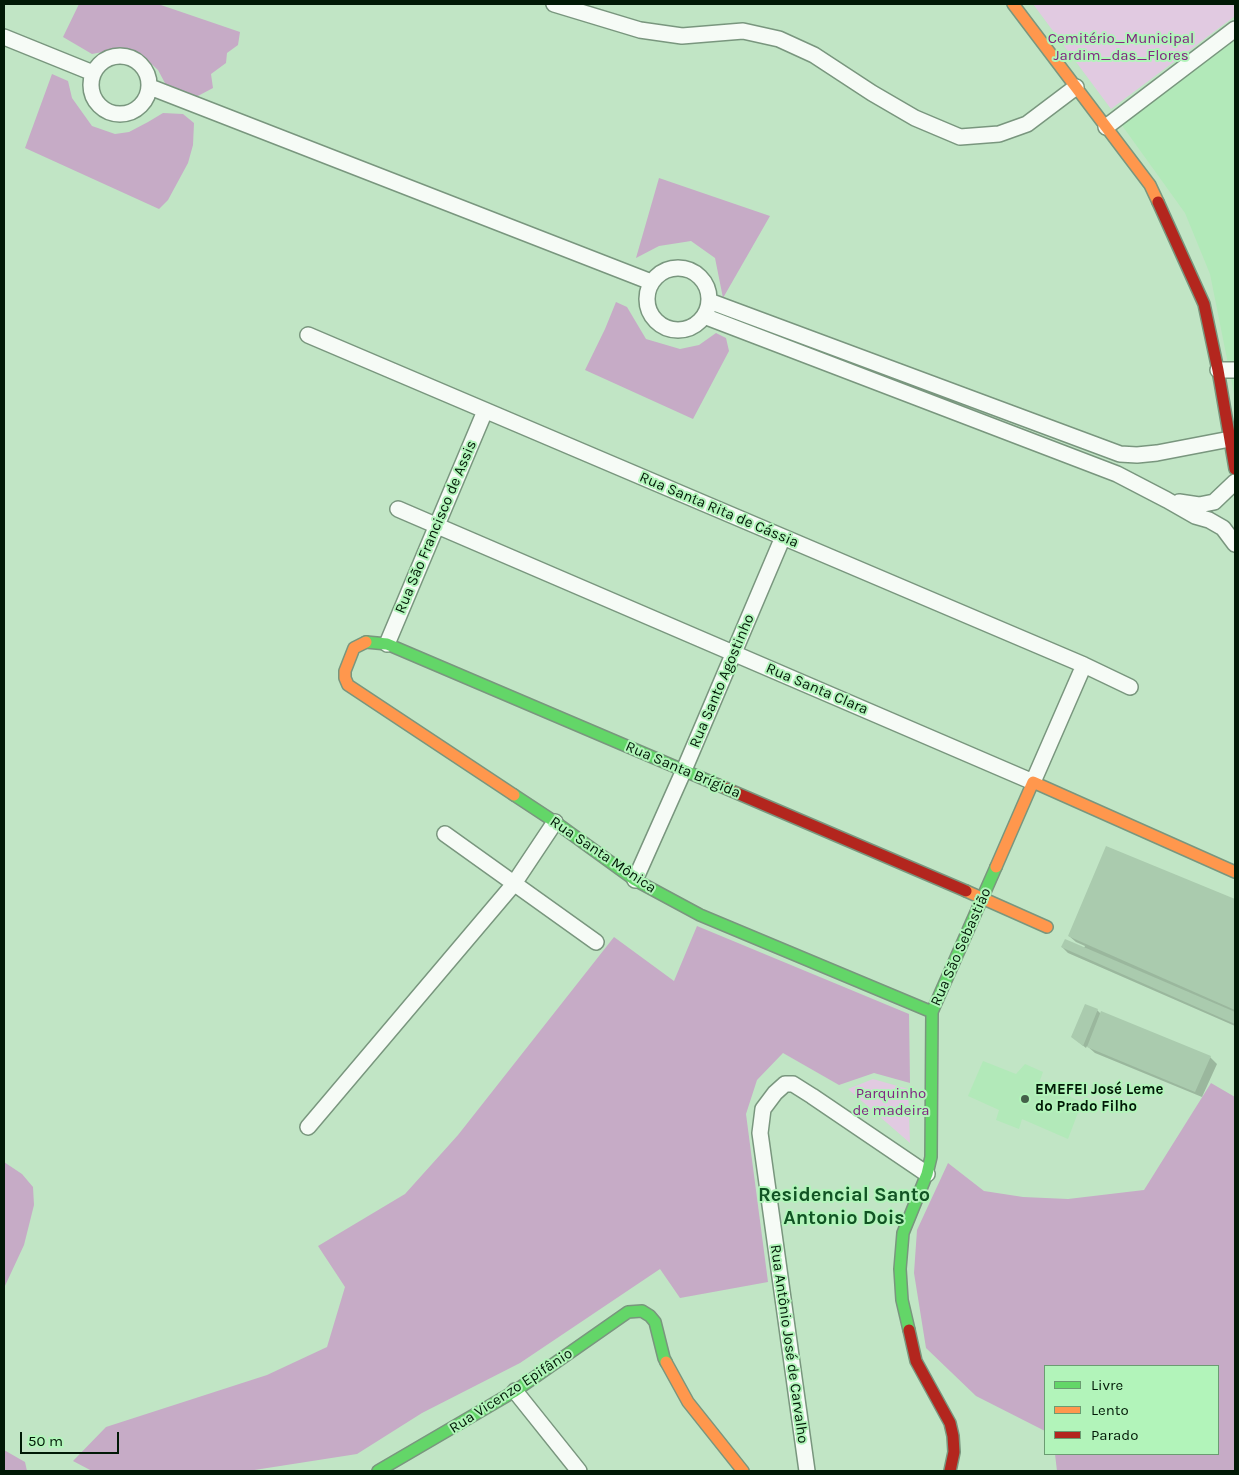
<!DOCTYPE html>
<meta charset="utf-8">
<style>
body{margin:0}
#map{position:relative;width:1239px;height:1475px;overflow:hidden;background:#c1e5c5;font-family:Karla,sans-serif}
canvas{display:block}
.frame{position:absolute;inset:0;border:5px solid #011906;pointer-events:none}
.legend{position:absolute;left:1044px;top:1365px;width:175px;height:90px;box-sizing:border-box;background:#b2f4ba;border:1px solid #6b9c72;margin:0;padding:6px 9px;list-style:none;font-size:15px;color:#011906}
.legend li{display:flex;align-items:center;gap:10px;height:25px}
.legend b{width:25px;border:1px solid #6b9c72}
.scale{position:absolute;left:20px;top:1432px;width:99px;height:22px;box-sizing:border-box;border:2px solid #011906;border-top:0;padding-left:6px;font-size:15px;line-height:18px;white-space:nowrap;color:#011906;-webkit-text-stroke:4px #b2f4ba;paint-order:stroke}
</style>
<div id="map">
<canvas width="1239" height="1475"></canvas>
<div class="frame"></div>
<ul class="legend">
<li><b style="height:6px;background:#63d668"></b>Livre</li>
<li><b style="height:6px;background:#ff974d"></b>Lento</li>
<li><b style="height:6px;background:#b3261e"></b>Parado</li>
</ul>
<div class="scale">50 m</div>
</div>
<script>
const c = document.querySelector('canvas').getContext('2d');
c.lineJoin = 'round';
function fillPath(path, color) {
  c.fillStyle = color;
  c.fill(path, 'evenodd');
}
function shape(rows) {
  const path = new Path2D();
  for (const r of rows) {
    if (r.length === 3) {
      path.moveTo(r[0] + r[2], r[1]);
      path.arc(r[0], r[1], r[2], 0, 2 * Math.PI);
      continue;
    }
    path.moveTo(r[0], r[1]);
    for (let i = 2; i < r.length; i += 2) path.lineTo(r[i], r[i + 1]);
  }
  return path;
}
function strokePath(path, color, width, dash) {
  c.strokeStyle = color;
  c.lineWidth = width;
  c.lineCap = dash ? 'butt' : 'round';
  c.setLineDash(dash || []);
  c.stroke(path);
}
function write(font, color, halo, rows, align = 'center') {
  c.font = font + ' Karla,sans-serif';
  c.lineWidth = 4;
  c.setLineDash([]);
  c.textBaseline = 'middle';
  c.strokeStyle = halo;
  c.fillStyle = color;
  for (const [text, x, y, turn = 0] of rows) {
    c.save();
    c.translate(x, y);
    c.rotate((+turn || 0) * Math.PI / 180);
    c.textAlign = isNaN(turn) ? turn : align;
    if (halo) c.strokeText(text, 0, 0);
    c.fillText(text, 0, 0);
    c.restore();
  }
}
const built = shape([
 [1235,40,1235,399,1210,274,1185,213,1121,124],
 [983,1061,1016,1074,1025,1064,1043,1072,1039,1083,1082,1102,1068,1139,1022,1119,1019,1129,996,1120,999,1110,968,1096]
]);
const green = shape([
 [1033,4,1235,4,1235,16,1111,109],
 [873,1079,908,1089,910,1143,848,1089]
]);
const forest = shape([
 [79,4,158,4,240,32,238,45,227,53,226,63,211,74,213,88,196,97,166,85,158,70,144,57,124,48,92,54,63,37],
 [52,74,68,81,72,98,92,126,115,134,129,132,148,122,163,113,183,114,194,123,193,145,188,163,168,200,159,209,25,148],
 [659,178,770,216,723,298,715,258,691,241,659,246,636,258],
 [616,302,627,307,646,339,680,349,699,345,716,333,726,338,729,351,693,419,585,370,605,329],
 [697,926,909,1014,910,1083,874,1073,839,1085,783,1053,757,1080,746,1114,768,1282,680,1298,660,1269,520,1363,422,1413,357,1454,248,1471,92,1471,73,1461,106,1427,267,1375,327,1347,345,1287,318,1246,405,1194,458,1135,614,937,674,981],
 [1211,1083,1235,1097,1235,1471,1057,1471,1055,1454,1218,1454,1218,1366,1045,1366,1045,1431,976,1396,926,1348,914,1273,917,1230,948,1163,984,1191,1023,1197,1068,1199,1144,1190],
 [4,1162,22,1174,33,1187,34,1205,24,1245,4,1288],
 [4,1450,25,1462,27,1471,4,1471]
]);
const shadow = shape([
 [1107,847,1235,901,1235,1026,1068,953,1062,947,1084,948,1085,946,1076,942,1069,936],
 [1097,1010,1101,1014,1210,1057,1217,1064,1202,1097,1095,1053,1087,1046,1086,1048,1076,1040]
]);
const building = shape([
 [1106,846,1235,899,1235,1010,1068,936],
 [1065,939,1235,1012,1235,1024,1061,947],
 [1085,1004,1098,1009,1083,1046,1071,1037],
 [1101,1011,1211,1056,1195,1092,1087,1047]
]);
const street = shape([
 [554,4,640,30,682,36,743,31,779,39,814,55,872,93,915,118,960,137,999,134,1027,124,1076,87],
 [4,37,93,73],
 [120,85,29],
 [150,87,651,282],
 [1106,127,1235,29],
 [678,299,31],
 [709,301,1120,454,1137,455,1157,453,1230,439],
 [704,316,1117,474,1167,500,1195,516,1209,520,1223,528,1235,544],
 [308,335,1084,665,1130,687],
 [1218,370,1235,370],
 [1179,502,1199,505,1214,502,1235,482],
 [398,509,1033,782,1084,665],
 [387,644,485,411],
 [445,834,596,942],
 [635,880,684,770,783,537],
 [308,1127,513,885,555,822],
 [515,1391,579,1471],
 [807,1471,760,1133,763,1109,775,1093,785,1084,793,1084,812,1096,927,1174]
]);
const fast = shape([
 [366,642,387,644,718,785],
 [514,795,555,822,635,880,700,915,932,1012],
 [909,1330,902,1300,900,1269,903,1233,927,1174,931,1157,932,1012,996,867],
 [378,1471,515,1391,628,1312,642,1311,650,1316,655,1322,664,1358,666,1362]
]);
const slow = shape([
 [1013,4,1150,185,1158,202],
 [366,642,354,648,345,671,345,678,348,685,514,795],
 [996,867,1033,782,1235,872],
 [966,891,1047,927],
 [666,1362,688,1402,743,1471]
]);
const jam = shape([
 [1158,202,1204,304,1218,370,1235,469],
 [718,785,966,891],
 [909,1330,916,1361,950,1423,953,1436,954,1452,950,1471]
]);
const markers = [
 [1025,1099,5,"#446049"]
];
const parkNames = [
 ["Cemitério_Municipal",1121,39],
 ["Jardim_das_Flores",1121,56],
 ["Parquinho",891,1094],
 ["de madeira",891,1111]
];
const streetNames = [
 ["Rua Santa Rita de Cássia",719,510,23],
 ["Rua São Francisco de Assis",436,527,-67],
 ["Rua Santo Agostinho",722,681,-67],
 ["Rua Santa Clara",817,689,23],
 ["Rua Santa Brígida",683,770,23],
 ["Rua Santa Mônica",603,855,34],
 ["Rua São Sebastião",961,947,-66],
 ["Rua Antônio José de Carvalho",789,1344,82],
 ["Rua Vicenzo Epifânio",511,1391,-33]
];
const poiNames = [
 ["EMEFEI José Leme",1035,1090],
 ["do Prado Filho",1035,1107]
];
const districtNames = [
 ["Residencial Santo",844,1195],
 ["Antonio Dois",844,1218]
];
fillPath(built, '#b2e9b9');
fillPath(green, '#e1cae1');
fillPath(forest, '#c6abc6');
fillPath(shadow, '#0003');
fillPath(building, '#aacbae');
strokePath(street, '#79967e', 18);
strokePath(fast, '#79967e', 14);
strokePath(slow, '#79967e', 14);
strokePath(jam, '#79967e', 14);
strokePath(street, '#f6fbf6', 15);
strokePath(fast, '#63d668', 11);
strokePath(slow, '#ff974d', 11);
strokePath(jam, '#b3261e', 11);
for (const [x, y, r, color] of markers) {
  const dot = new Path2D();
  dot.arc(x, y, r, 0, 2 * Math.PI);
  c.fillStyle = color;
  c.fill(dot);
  strokePath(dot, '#b2f4ba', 2);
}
write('15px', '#812581', '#b2f4ba', parkNames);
write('15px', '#011906', '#b2f4ba', streetNames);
write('bold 15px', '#011906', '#b2f4ba', poiNames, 'left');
write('bold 20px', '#115424', '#b2f4ba', districtNames);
</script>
